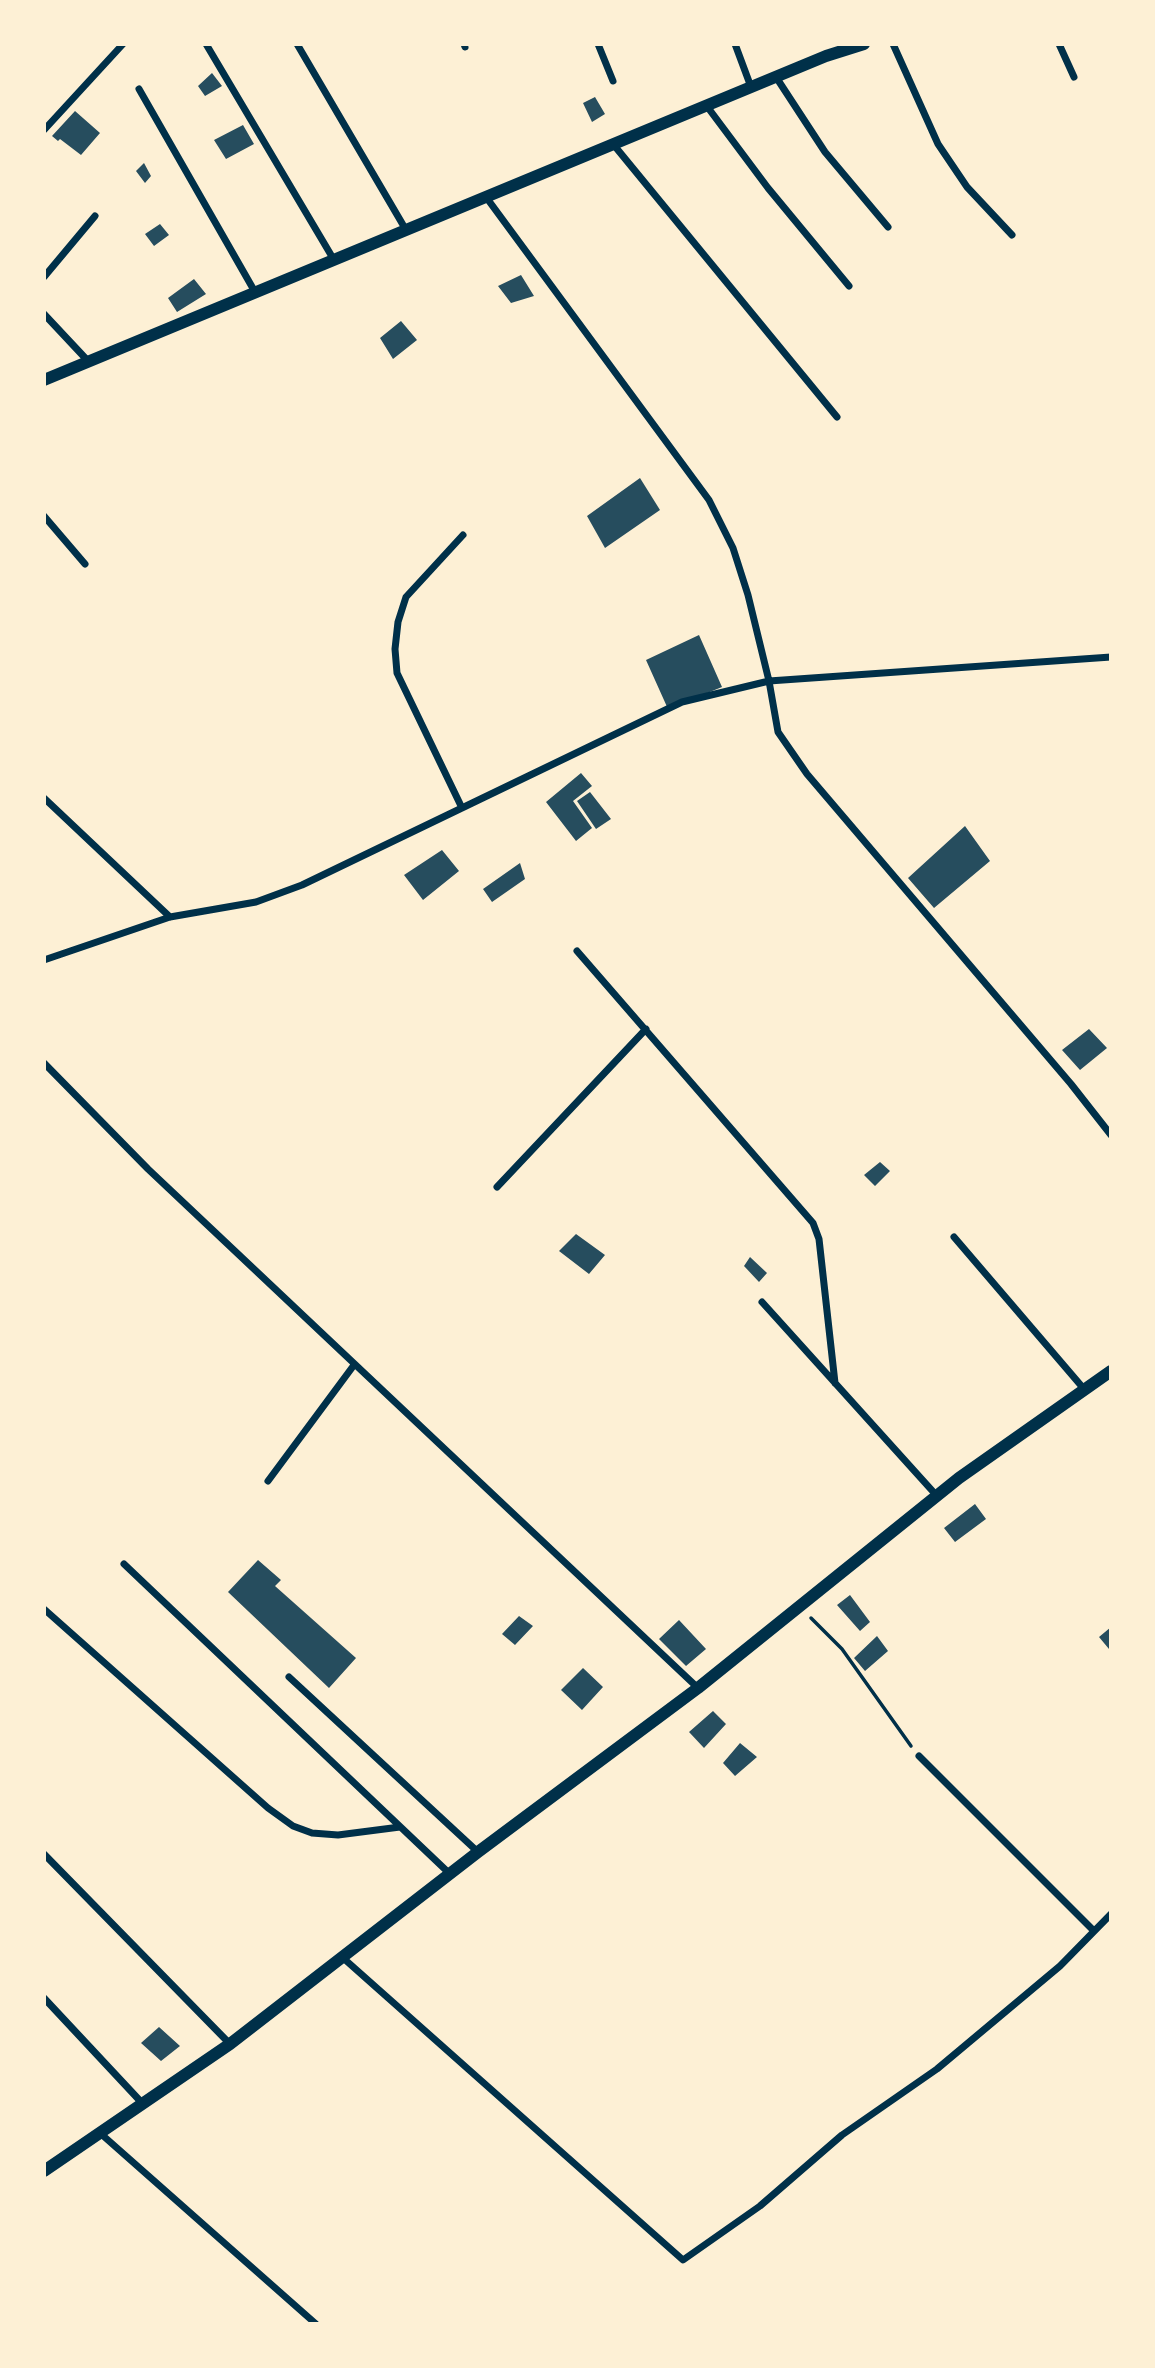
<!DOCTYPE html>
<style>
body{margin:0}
#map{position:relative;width:1155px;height:2368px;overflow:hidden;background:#fdf0d5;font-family:Signika,sans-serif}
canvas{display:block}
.frame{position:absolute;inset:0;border:46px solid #fdf0d5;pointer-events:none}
</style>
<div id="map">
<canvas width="1155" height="2368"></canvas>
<div class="frame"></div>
</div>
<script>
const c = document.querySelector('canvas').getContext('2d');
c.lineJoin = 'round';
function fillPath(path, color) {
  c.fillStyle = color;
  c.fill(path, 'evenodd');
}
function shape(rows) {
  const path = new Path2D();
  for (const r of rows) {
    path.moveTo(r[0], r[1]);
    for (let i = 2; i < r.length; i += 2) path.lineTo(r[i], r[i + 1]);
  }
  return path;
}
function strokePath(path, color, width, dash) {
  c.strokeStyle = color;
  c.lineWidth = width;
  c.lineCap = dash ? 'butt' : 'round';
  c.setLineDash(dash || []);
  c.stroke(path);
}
const building = shape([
 [212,73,222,86,205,96,198,86],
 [595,97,605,114,592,122,583,103],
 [75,111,100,133,81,155,60,139,58,141,52,136],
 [243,125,254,144,226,159,214,140],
 [144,163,151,176,145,183,136,171],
 [160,224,169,235,154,246,145,234],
 [521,275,534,296,511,303,498,286],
 [194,279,206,294,177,312,168,298],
 [401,321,417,340,393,359,380,338],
 [640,478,660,510,605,548,587,516],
 [699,635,722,687,668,709,646,660],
 [581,773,592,786,573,801,592,828,576,841,546,802],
 [590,792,611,819,596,829,577,801],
 [965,826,990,861,934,908,908,878],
 [442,850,459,871,423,900,404,875],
 [520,863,525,879,492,902,483,889],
 [1089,1029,1107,1048,1080,1070,1062,1050],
 [880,1162,890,1171,875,1186,864,1175],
 [576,1234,605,1255,589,1274,559,1251],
 [750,1257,767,1273,759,1282,744,1266],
 [975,1504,986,1519,955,1542,944,1528],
 [258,1560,281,1580,275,1586,356,1658,329,1688,228,1592],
 [850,1595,870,1622,860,1631,837,1605],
 [519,1616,533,1626,515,1645,502,1634],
 [679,1620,706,1649,686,1666,659,1639],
 [1111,1627,1111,1647,1109,1649,1099,1637],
 [877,1636,888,1651,865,1671,854,1658],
 [583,1668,603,1687,582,1710,561,1690],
 [713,1711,726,1724,704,1748,689,1732],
 [740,1743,757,1757,735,1776,723,1763],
 [159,2027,180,2046,161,2061,141,2043]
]);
const path = shape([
 [811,1618,842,1649,911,1746]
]);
const minor = shape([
 [206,44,334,260],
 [297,44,406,230],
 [464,44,465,47],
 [598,44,613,81],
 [735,44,751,87],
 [893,44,938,144,967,187,1012,235],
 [1059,44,1074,77],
 [776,77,825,152,888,227],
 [139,89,255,292],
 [706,105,768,188,849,286],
 [44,130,123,44],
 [613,144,837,417],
 [486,197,709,500,733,548,748,595,769,681,778,732,807,774,1071,1084,1111,1135],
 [44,277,95,216],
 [44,314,88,361],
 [44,516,85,564],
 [44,798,170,917],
 [462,808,397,673,395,649,398,622,406,597,463,535],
 [577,951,813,1223,819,1239,835,1383],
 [44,960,170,917,256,902,302,885,682,702,769,681,1111,657],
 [44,1063,148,1169,698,1688],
 [497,1187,646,1029],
 [954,1237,1084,1389],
 [762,1302,937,1496],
 [268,1481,354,1365],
 [124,1564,450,1874],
 [44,1609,268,1808,293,1826,312,1833,338,1835,400,1827],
 [289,1677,478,1852],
 [919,1756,1094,1931],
 [44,1854,230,2044],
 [342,1957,683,2260,760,2206,842,2135,937,2069,1060,1966,1111,1914],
 [44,1998,143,2104],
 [100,2133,316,2324]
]);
const tertiary = shape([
 [44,380,826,56,864,44],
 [44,2171,230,2044,478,1852,698,1688,959,1478,1111,1371]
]);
fillPath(building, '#264d5e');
strokePath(path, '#003049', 3.5);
strokePath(minor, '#003049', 7);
strokePath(tertiary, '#003049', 12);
</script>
